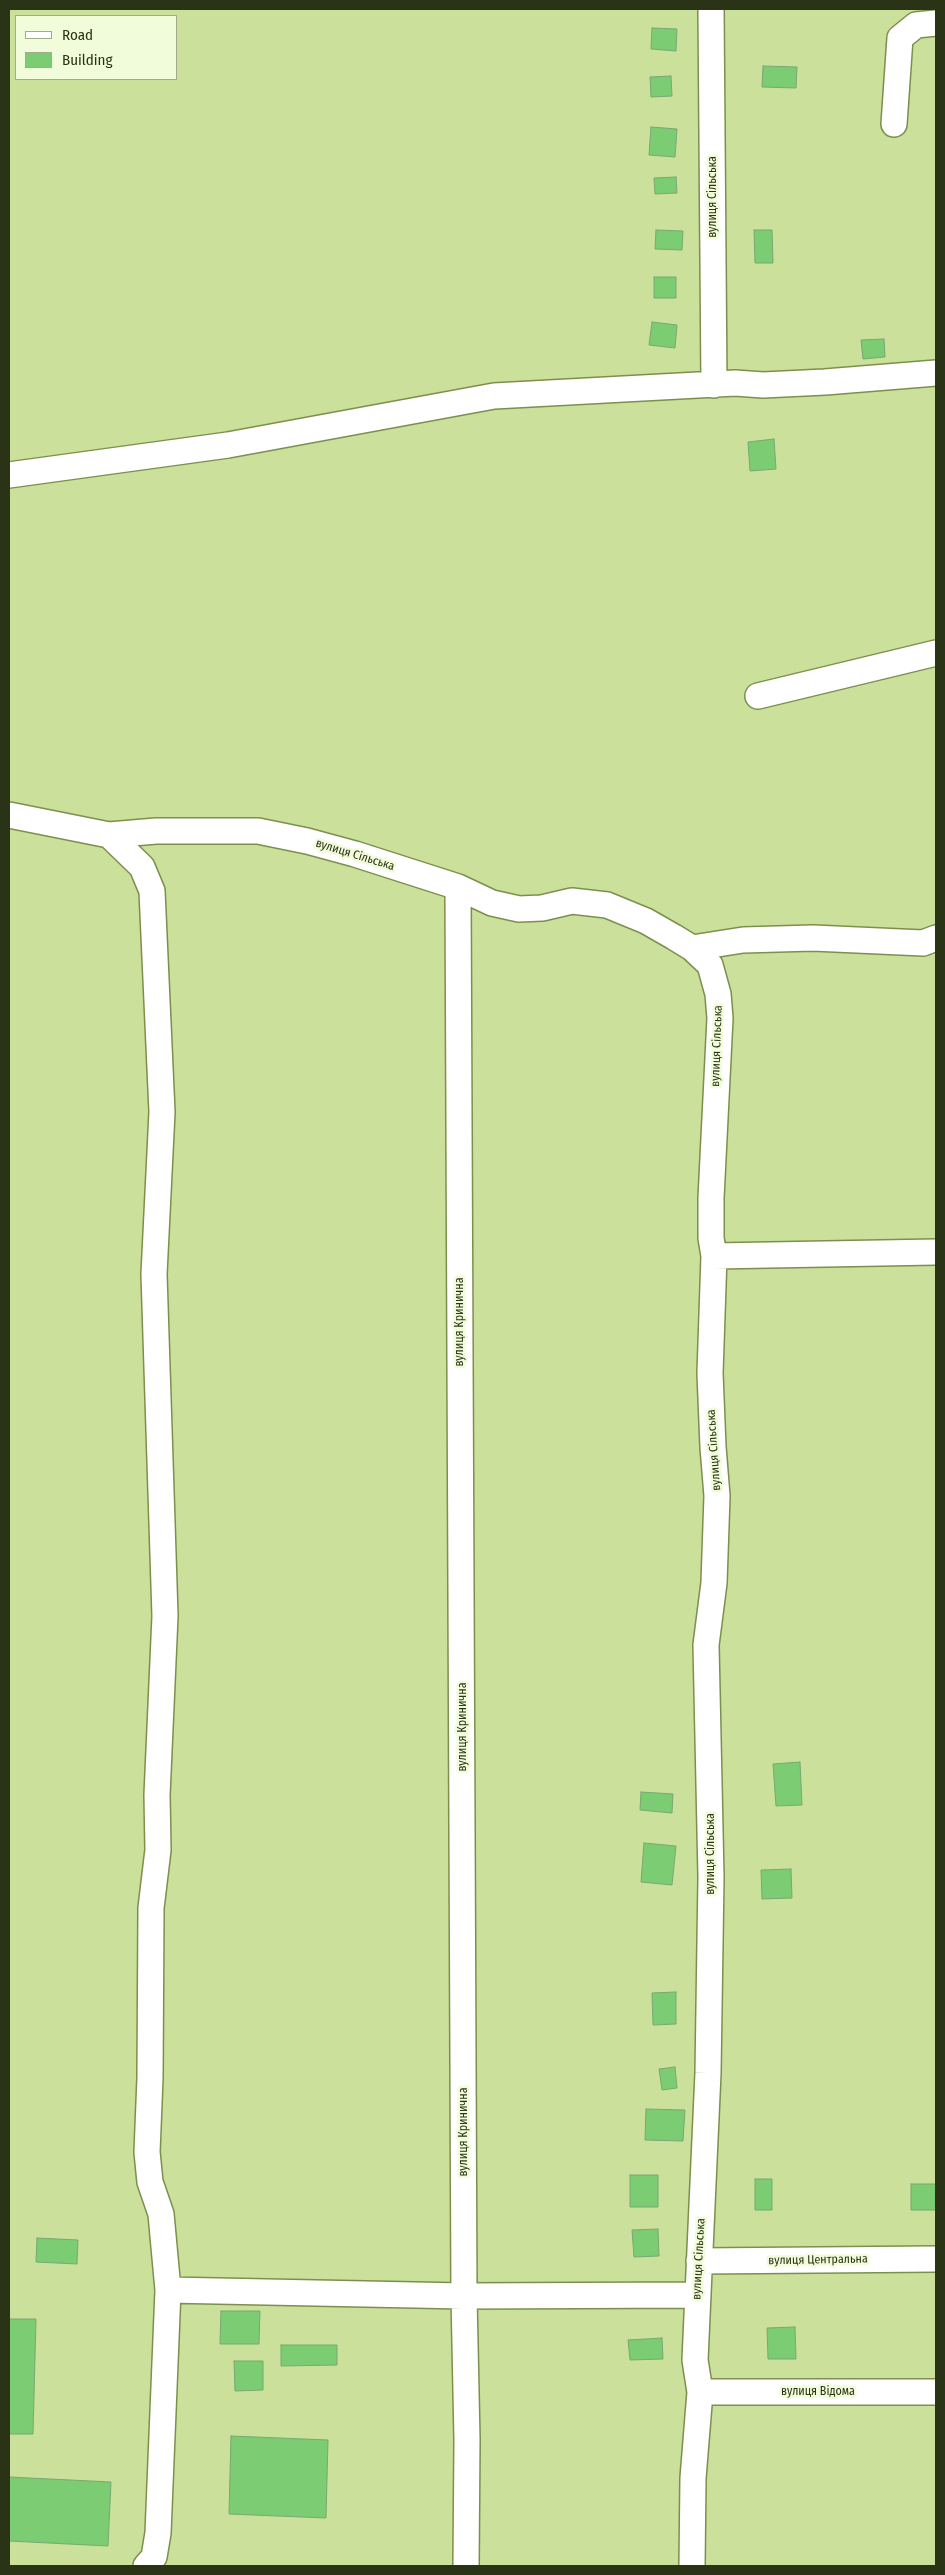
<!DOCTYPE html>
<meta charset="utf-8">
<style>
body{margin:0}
#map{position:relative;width:945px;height:2575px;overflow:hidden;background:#cbe09b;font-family:"Fira Sans Condensed",sans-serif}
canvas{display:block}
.frame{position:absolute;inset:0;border:10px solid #2b3317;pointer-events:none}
.legend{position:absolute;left:15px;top:15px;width:162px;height:65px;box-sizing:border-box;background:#f1fcda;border:1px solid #a2ac8c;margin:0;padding:6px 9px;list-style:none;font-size:15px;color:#2b3317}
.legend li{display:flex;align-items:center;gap:10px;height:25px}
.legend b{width:25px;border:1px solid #a2ac8c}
</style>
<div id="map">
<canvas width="945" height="2575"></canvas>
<div class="frame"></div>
<ul class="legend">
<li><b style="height:6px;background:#fff"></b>Road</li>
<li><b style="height:14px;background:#7bcc72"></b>Building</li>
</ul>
</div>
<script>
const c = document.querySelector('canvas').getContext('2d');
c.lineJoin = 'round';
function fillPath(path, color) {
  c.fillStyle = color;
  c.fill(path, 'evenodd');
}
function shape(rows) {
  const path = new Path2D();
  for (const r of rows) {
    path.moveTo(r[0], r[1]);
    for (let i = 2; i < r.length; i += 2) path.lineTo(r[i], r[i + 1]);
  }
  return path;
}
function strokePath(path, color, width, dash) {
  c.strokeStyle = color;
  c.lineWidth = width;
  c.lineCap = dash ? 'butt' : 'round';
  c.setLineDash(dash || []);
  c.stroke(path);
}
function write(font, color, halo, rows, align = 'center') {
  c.font = font + ' "Fira Sans Condensed",sans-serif';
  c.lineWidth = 5;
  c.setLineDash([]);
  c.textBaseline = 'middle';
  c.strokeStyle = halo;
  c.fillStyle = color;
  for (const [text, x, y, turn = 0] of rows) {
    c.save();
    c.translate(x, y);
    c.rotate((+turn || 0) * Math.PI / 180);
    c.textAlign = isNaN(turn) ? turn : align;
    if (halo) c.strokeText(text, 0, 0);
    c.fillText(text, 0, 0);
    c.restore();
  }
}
const building = shape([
 [652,28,677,29,676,51,651,49,652,28],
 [763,66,797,67,796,88,762,87,763,66],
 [671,76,672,96,651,97,650,77,671,76],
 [651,127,677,129,675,157,649,155,651,127],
 [676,177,677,193,655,194,654,178,676,177],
 [656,230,683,231,682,250,655,249,656,230],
 [754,230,772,230,773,263,755,263,754,230],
 [654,277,676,277,676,298,654,298,654,277],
 [652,322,677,325,675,348,649,345,652,322],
 [884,339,885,357,863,359,861,340,884,339],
 [774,439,776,469,750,471,748,442,774,439],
 [800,1762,802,1805,776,1806,773,1764,800,1762],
 [641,1792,673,1794,672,1813,640,1810,641,1792],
 [644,1843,676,1846,672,1885,641,1882,644,1843],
 [791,1869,792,1898,762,1899,761,1870,791,1869],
 [676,1992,676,2024,653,2025,652,1993,676,1992],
 [675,2067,677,2088,662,2090,659,2069,675,2067],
 [646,2109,685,2110,683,2141,645,2140,646,2109],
 [630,2175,658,2175,658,2207,630,2207,630,2175],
 [755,2179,772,2179,772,2210,755,2210,755,2179],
 [911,2184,936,2184,936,2210,911,2210,911,2184],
 [658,2229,659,2256,634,2257,632,2230,658,2229],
 [37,2238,78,2240,77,2264,36,2262,37,2238],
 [221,2311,260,2311,259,2344,220,2344,221,2311],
 [9,2319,36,2319,33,2434,9,2434,9,2319],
 [795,2327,796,2359,768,2359,767,2328,795,2327],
 [662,2338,663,2359,630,2360,628,2340,662,2338],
 [281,2345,337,2345,337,2365,281,2366,281,2345],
 [234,2361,263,2361,263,2390,235,2391,234,2361],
 [231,2436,328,2440,326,2518,229,2514,231,2436],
 [9,2477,111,2482,108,2546,9,2541,9,2477]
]);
const minor = shape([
 [711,9,714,385],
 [894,124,900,38,916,25,936,23],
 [9,475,228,445,494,396,735,383,763,385,825,382,936,373],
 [758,696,936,653],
 [9,815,109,835,142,867,152,891,162,1112,154,1274,165,1616,157,1795,158,1850,151,1908,150,2078,147,2152,150,2182,161,2214,168,2290,158,2533,154,2557,146,2566],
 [109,835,156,831,258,831,307,841,355,854,458,887,492,903,519,909,542,908,572,901,607,905,646,921,674,937,692,948,710,965,718,994,720,1018,711,1198,711,1238,714,1256,710,1373,713,1447,717,1496,714,1583,706,1645,711,1877,708,2073,695,2360,700,2392,693,2478,692,2566],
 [458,887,464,2296,467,2440,466,2566],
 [692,948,743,940,813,938,923,943,936,938],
 [714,1256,936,1252],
 [699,2261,936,2259],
 [168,2290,464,2296,696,2295],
 [700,2392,936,2392]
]);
const streetNames = [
 ["вулиця Сільська",713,197,-90],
 ["вулиця Сільська",355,855,17],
 ["вулиця Сільська",717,1046,-88],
 ["вулиця Кринична",460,1322,-90],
 ["вулиця Сільська",714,1450,-94],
 ["вулиця Кринична",463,1727,-90],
 ["вулиця Сільська",711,1854,-90],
 ["вулиця Кринична",464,2132,-90],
 ["вулиця Сільська",699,2259,-87],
 ["вулиця Центральна",818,2260,-1],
 ["вулиця Відома",818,2392]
];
fillPath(building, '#7bcc72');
strokePath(building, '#78a873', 1);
strokePath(minor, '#7d8f4e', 28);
strokePath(minor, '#fff', 25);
write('12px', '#2b3317', '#f1fcda', streetNames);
</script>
